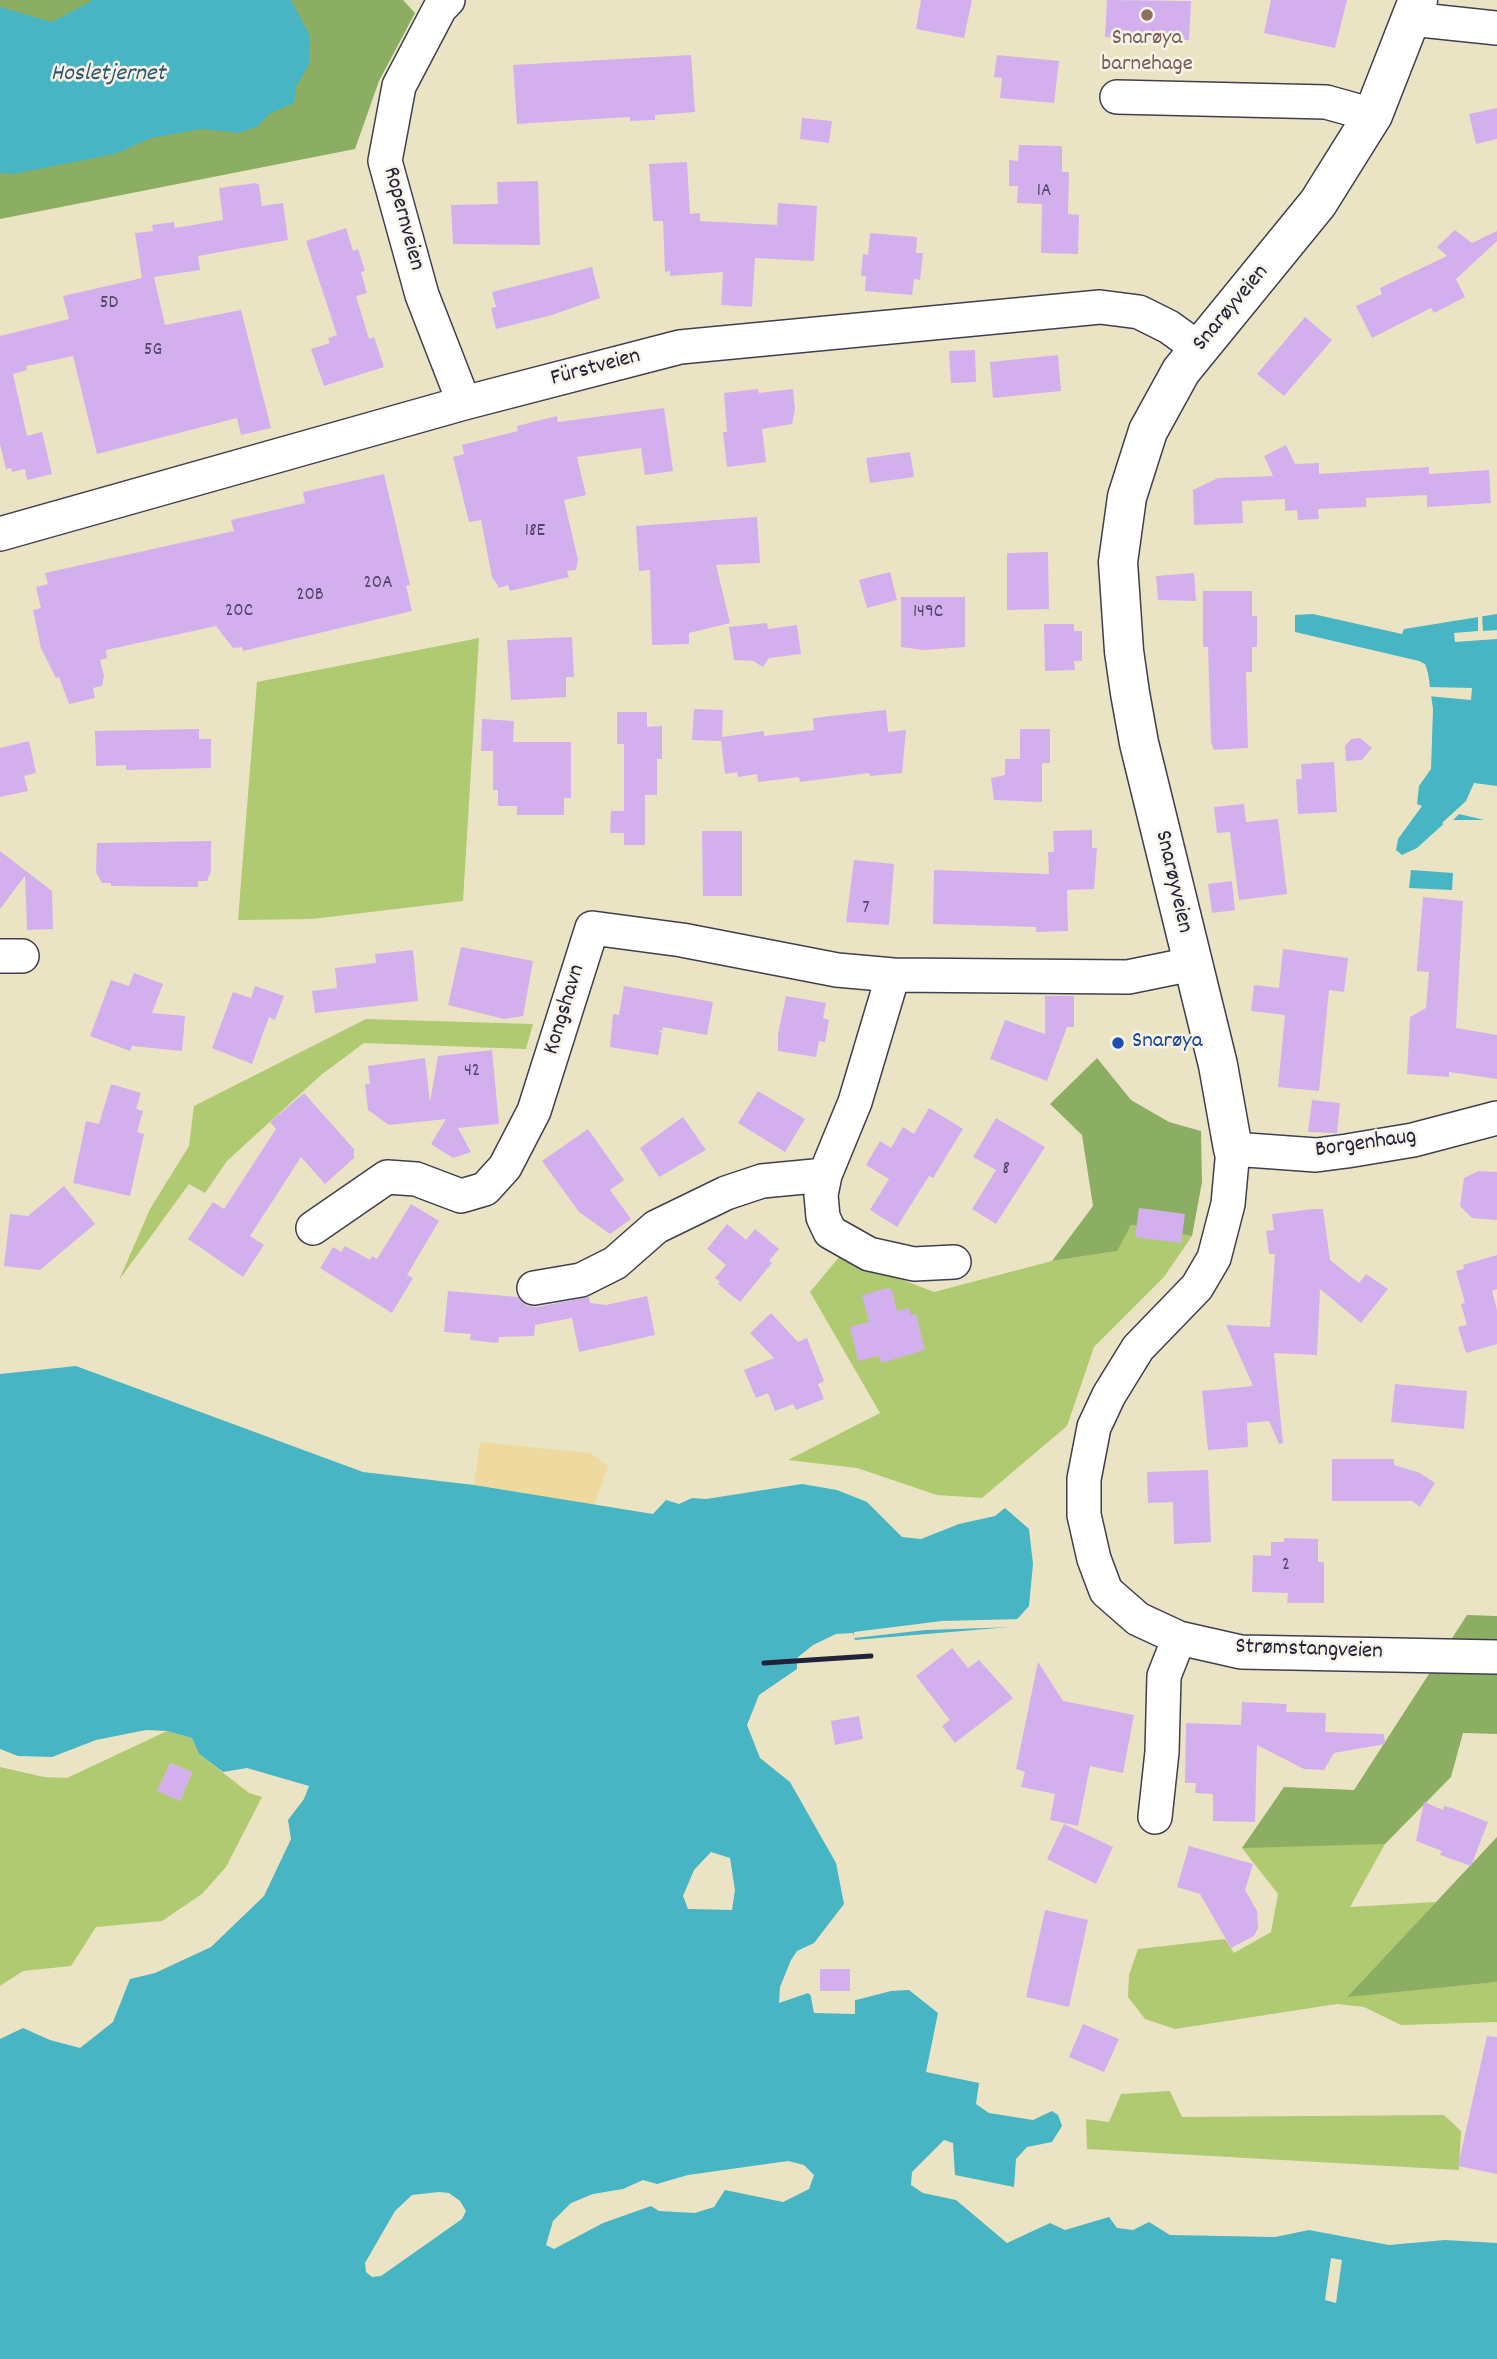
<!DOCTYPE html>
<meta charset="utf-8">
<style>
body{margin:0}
canvas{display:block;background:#ebe4c4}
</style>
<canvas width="1497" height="2359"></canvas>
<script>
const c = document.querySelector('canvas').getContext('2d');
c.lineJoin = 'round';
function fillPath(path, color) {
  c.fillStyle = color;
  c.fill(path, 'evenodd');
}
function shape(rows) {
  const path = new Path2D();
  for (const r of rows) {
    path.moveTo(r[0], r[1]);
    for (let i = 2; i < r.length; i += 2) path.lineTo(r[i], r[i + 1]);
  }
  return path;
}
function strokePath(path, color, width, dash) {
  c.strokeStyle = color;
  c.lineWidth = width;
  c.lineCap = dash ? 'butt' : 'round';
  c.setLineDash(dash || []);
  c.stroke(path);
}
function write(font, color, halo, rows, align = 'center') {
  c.font = font + ' Dekko,sans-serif';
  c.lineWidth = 5;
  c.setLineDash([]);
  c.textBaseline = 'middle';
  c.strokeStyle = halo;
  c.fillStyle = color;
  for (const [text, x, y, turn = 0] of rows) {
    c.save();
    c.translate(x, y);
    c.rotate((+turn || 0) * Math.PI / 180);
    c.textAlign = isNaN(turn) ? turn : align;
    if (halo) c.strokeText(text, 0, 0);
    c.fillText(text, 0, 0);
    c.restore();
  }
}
const green = shape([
 [479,638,463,901,312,919,238,920,257,682],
 [366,1019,533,1024,526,1049,364,1043,321,1075,227,1161,205,1193,189,1184,119,1280,150,1209,189,1146,194,1106],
 [1131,1225,1192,1236,1164,1277,1094,1347,1067,1426,982,1498,937,1495,857,1468,788,1460,880,1413,810,1292,840,1256,934,1292,1052,1261,1116,1251],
 [167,1731,192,1738,199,1754,249,1793,262,1797,226,1867,202,1894,162,1921,96,1927,71,1966,23,1971,0,1986,0,1767,44,1777,67,1778],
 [170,1763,192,1772,180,1801,158,1790],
 [1308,1844,1385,1844,1350,1907,1436,1902,1348,1996,1497,1982,1497,2022,1401,2025,1364,2007,1337,2004,1175,2029,1145,2019,1128,1997,1129,1975,1138,1949,1225,1939,1234,1953,1271,1932,1278,1894,1242,1848],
 [1170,2091,1182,2117,1444,2115,1461,2131,1459,2170,1087,2149,1086,2119,1109,2122,1121,2094]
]);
const forest = shape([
 [0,0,403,0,415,13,379,81,355,149,0,219],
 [1097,1058,1131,1100,1169,1122,1201,1131,1202,1182,1192,1236,1131,1225,1117,1251,1052,1261,1093,1206,1082,1135,1050,1104],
 [1467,1615,1497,1616,1497,1734,1463,1733,1451,1777,1385,1844,1242,1848,1284,1787,1354,1790],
 [1497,1837,1497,1982,1347,1997,1436,1902]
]);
const sand = shape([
 [480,1442,590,1453,608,1466,594,1505,474,1485]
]);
const water = shape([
 [93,0,291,0,310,36,309,64,296,87,294,103,269,114,258,126,239,133,202,129,151,138,115,154,13,174,0,173,0,7,52,22],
 [1313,614,1402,634,1404,629,1497,614,1497,820,1448,820,1417,848,1402,855,1396,850,1398,839,1422,806,1417,804,1419,786,1431,769,1433,709,1428,673,1425,664,1419,661,1295,632,1295,615],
 [1411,870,1453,873,1452,890,1409,888],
 [76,1366,363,1472,474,1485,653,1514,666,1500,679,1504,692,1498,706,1499,802,1484,837,1490,867,1502,902,1537,921,1539,959,1524,995,1516,1005,1508,1029,1529,1033,1564,1029,1606,1010,1627,855,1640,853,1633,836,1634,813,1645,797,1658,797,1669,759,1695,747,1725,760,1758,790,1782,836,1863,844,1904,814,1943,797,1951,791,1960,780,1987,779,2003,808,1993,813,1997,856,2000,891,1991,909,1990,938,2013,926,2072,979,2083,976,2104,989,2113,1033,2120,1052,2111,1058,2115,1062,2126,1052,2142,1027,2147,1016,2159,1014,2187,955,2175,953,2143,944,2140,912,2172,911,2185,923,2193,956,2200,1007,2243,1050,2223,1065,2230,1109,2217,1117,2228,1133,2230,1149,2222,1170,2235,1275,2237,1309,2230,1389,2245,1445,2240,1497,2243,1497,2359,0,2359,0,2039,23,2028,50,2040,80,2048,113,2022,130,1979,155,1973,211,1947,264,1896,291,1839,288,1820,304,1799,309,1786,247,1768,223,1772,199,1754,192,1738,167,1731,146,1730,96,1740,52,1757,18,1756,0,1749,0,1374],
 [711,1852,730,1858,735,1890,732,1910,688,1909,683,1896,694,1870],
 [788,2161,804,2165,814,2175,809,2189,783,2202,725,2190,714,2207,695,2213,659,2211,651,2206,603,2223,554,2249,546,2245,553,2221,571,2203,593,2194,623,2189,643,2180,657,2184,688,2175],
 [439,2192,449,2193,460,2201,466,2211,462,2219,381,2276,372,2277,366,2272,365,2263,395,2211,412,2195]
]);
const pier = shape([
 [1478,614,1482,614,1483,631,1497,630,1497,639,1455,642,1454,633,1478,631],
 [1427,687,1472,688,1471,700,1428,696],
 [1474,783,1497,786,1497,823,1459,814,1447,826,1442,823,1466,801],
 [1022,1619,1015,1627,926,1630,854,1638,854,1632,942,1621],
 [810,1992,850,1996,855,2000,855,2014,814,2013],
 [1331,2258,1342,2260,1336,2303,1325,2300]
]);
const building = shape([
 [921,0,972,0,964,38,916,29],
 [1107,0,1191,1,1189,40,1105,37],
 [1271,0,1347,0,1335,48,1264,33],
 [691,55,695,112,655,115,655,120,630,121,630,117,517,124,513,65],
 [997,55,1059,61,1054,103,1000,98,1002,78,994,77],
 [1497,108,1497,139,1476,144,1469,114],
 [802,118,832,121,829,143,800,139],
 [1019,145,1062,146,1062,172,1069,172,1068,214,1079,215,1078,254,1041,253,1042,204,1017,203,1018,186,1009,186,1009,160,1018,161],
 [687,162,690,214,700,213,700,221,777,225,778,203,817,206,814,261,755,258,752,307,721,305,723,272,670,276,670,271,665,272,663,221,653,221,649,164],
 [538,181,540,245,453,244,451,205,498,204,497,182],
 [256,183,259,185,262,206,283,203,288,240,198,256,200,270,154,277,165,325,241,310,271,428,241,435,237,418,97,454,73,356,26,366,27,370,13,374,27,436,42,432,52,474,27,480,25,469,12,472,11,468,6,469,0,444,0,336,69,319,63,296,142,278,135,233,153,231,152,225,174,222,175,228,223,220,219,188],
 [346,228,353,251,358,249,365,271,361,272,367,293,356,296,369,339,374,337,384,367,324,386,311,349,330,343,328,338,337,335,306,241],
 [1455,230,1472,243,1497,231,1497,241,1456,279,1465,297,1434,313,1431,308,1372,338,1356,306,1382,294,1380,288,1447,256,1437,247],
 [870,233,917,237,916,253,923,253,920,280,914,279,912,295,865,291,866,276,861,276,863,254,868,255],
 [592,267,600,298,552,315,496,329,491,308,496,307,492,292],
 [1305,317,1332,340,1284,396,1257,374],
 [975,350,976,382,951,383,949,351],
 [1058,355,1061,391,993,398,990,362],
 [758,389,759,393,793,389,795,409,792,424,762,429,766,462,727,467,723,432,727,432,724,393],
 [664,408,673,471,645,475,641,448,577,457,586,495,564,500,578,560,576,570,567,571,569,577,510,591,508,585,499,588,492,577,481,520,469,522,453,457,464,454,462,445,518,431,517,426,557,416,558,422],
 [1286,445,1295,464,1319,463,1319,474,1429,467,1429,474,1489,470,1491,503,1427,507,1427,495,1366,498,1366,507,1318,509,1319,519,1298,520,1297,510,1285,511,1285,499,1242,501,1243,523,1194,525,1193,490,1218,478,1273,476,1264,456],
 [910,452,914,477,870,483,866,458],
 [384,474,410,585,406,586,412,611,243,651,242,647,233,648,216,626,106,650,107,658,100,660,104,676,102,686,93,688,95,698,69,704,59,677,56,678,41,648,33,610,41,608,36,587,48,584,45,573,234,531,231,520,305,503,303,492],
 [757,517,760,563,716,565,730,623,689,633,689,644,652,645,650,570,639,571,636,526],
 [1048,552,1049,609,1007,610,1007,553],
 [890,572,897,600,867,608,859,580],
 [1194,573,1196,601,1158,600,1156,576],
 [1203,591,1252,591,1252,616,1257,616,1257,647,1252,647,1252,672,1246,672,1248,748,1214,750,1211,742,1208,647,1203,647],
 [901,597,965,597,965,647,923,650,901,647],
 [767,623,768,629,797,625,801,654,769,658,763,667,753,661,734,660,729,627],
 [1044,624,1074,624,1074,631,1082,631,1082,661,1074,661,1075,670,1045,671],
 [572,637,574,677,566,677,566,697,511,700,507,640],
 [694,709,723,710,722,737,764,731,764,736,814,730,813,718,886,710,888,732,906,730,902,773,870,776,869,773,800,782,799,777,758,782,757,774,738,777,737,772,725,774,721,741,692,740],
 [617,712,647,712,647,727,662,726,662,759,657,759,657,795,645,795,645,845,624,845,624,833,610,833,611,811,624,811,624,744,617,744],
 [482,719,514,721,513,742,571,742,571,798,564,798,564,815,517,815,517,806,498,806,498,790,493,790,493,751,481,751],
 [199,729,199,739,211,739,211,768,126,770,126,765,96,766,95,731],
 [1020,729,1050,729,1050,763,1042,763,1042,802,994,800,991,778,1005,775,1005,759,1020,759],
 [1360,738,1372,748,1362,760,1346,761,1345,746,1351,739],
 [29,741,36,773,24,776,28,791,0,797,0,748],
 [1334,762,1337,812,1298,814,1296,779,1302,779,1301,764],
 [1244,804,1246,822,1278,819,1287,894,1239,900,1230,832,1217,833,1214,807],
 [1092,830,1092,848,1097,848,1094,889,1067,890,1068,931,1036,932,1036,927,933,924,934,870,1049,874,1048,852,1054,852,1053,831],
 [702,831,742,831,742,896,703,896],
 [211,841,211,871,207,881,198,881,198,887,111,886,111,883,102,883,96,872,97,843],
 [0,851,52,891,53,929,27,930,25,876,0,909],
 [854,860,894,864,889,925,846,922],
 [1232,881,1235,910,1212,913,1208,884],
 [1423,897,1463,901,1456,1028,1497,1035,1497,1079,1449,1072,1449,1077,1407,1074,1410,1017,1426,1008,1429,972,1417,971,1417,968],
 [461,947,533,961,523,1016,504,1019,448,1005],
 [1283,949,1348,958,1344,992,1329,990,1319,1091,1278,1087,1285,1015,1251,1011,1254,985,1279,988],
 [413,950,418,1001,315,1013,312,991,337,988,335,968,376,963,375,954],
 [134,973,163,984,152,1013,185,1016,182,1051,132,1046,130,1051,90,1036,111,980,129,986],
 [255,986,284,996,275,1020,269,1017,252,1064,212,1048,233,992,251,998],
 [624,986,713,1002,707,1035,663,1027,662,1031,657,1030,662,1033,658,1055,610,1047,613,1014,619,1015],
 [786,996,826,1003,823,1018,829,1020,825,1042,819,1041,816,1057,778,1051,778,1034],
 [1045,996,1074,996,1074,1027,1067,1027,1047,1081,990,1059,1005,1020,1045,1034],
 [492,1050,499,1124,458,1128,471,1152,453,1158,431,1144,446,1119,389,1125,368,1110,365,1084,370,1084,368,1066,425,1058,430,1102,438,1056],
 [111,1084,141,1093,136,1109,143,1111,137,1132,144,1134,130,1196,73,1183,86,1121,99,1124],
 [758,1091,805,1119,785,1152,738,1123],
 [304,1093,354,1149,354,1158,325,1184,301,1157,250,1236,264,1245,243,1277,188,1239,213,1202,224,1209,276,1129,270,1122],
 [1312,1100,1340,1103,1337,1133,1308,1132],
 [929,1108,963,1129,933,1178,929,1176,897,1227,870,1210,889,1179,866,1165,880,1141,891,1148,903,1127,914,1134],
 [683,1117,706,1150,659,1177,640,1148],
 [996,1118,1045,1147,996,1224,972,1209,996,1170,973,1157],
 [588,1129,624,1180,610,1190,631,1219,610,1234,579,1212,542,1161],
 [1479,1171,1497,1172,1497,1220,1472,1218,1460,1206,1464,1178],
 [64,1186,95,1224,40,1270,4,1266,10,1214,28,1216],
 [411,1204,439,1221,407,1275,413,1278,392,1313,320,1268,333,1247,341,1252,345,1246,370,1260,372,1256,377,1259],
 [1139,1208,1185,1214,1181,1243,1135,1237],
 [1314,1209,1323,1209,1330,1260,1359,1283,1366,1274,1388,1289,1361,1323,1320,1289,1317,1355,1274,1353,1283,1443,1279,1444,1269,1421,1247,1423,1248,1447,1208,1450,1202,1391,1253,1386,1226,1325,1270,1327,1275,1254,1269,1254,1266,1231,1274,1230,1272,1214],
 [727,1224,746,1240,755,1229,779,1249,769,1261,772,1263,740,1302,718,1284,720,1282,715,1278,726,1265,707,1249],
 [1497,1255,1497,1289,1492,1291,1497,1310,1497,1344,1466,1353,1458,1327,1467,1325,1461,1304,1465,1303,1456,1271,1464,1269,1463,1265],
 [888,1288,892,1290,897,1311,909,1308,911,1315,916,1314,925,1350,881,1363,879,1356,858,1361,850,1327,869,1322,862,1295],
 [448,1291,518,1297,527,1306,537,1307,589,1297,590,1303,606,1305,647,1296,655,1335,579,1352,572,1318,535,1325,534,1336,499,1337,498,1343,470,1340,471,1334,444,1332],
 [771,1313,798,1342,807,1338,824,1381,818,1384,824,1399,796,1410,793,1404,775,1411,768,1393,756,1398,744,1370,774,1358,750,1333],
 [1395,1384,1467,1391,1464,1429,1391,1422],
 [1332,1459,1394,1459,1394,1465,1420,1473,1435,1483,1420,1507,1412,1501,1332,1501],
 [1208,1470,1211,1542,1174,1544,1173,1502,1148,1503,1147,1472],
 [1284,1538,1318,1539,1318,1562,1324,1562,1324,1603,1287,1603,1288,1593,1252,1592,1253,1555,1271,1556,1271,1542,1284,1542],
 [952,1648,968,1668,979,1660,1013,1698,955,1743,942,1726,950,1720,916,1676],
 [1038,1662,1063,1701,1134,1715,1123,1773,1090,1766,1078,1826,1050,1820,1055,1794,1021,1787,1025,1772,1016,1769],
 [1242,1702,1287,1704,1286,1712,1326,1713,1325,1732,1384,1734,1385,1744,1334,1753,1324,1770,1304,1769,1257,1745,1255,1822,1213,1821,1213,1794,1195,1793,1196,1783,1185,1783,1186,1723,1241,1725],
 [859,1716,863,1739,835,1745,831,1721],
 [170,1763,192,1772,180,1801,157,1791],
 [1424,1802,1443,1810,1444,1806,1452,1808,1488,1822,1471,1866,1440,1855,1442,1851,1416,1841],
 [1064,1824,1113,1847,1096,1884,1047,1859],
 [1189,1846,1253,1864,1245,1890,1257,1911,1258,1928,1254,1936,1231,1948,1200,1894,1177,1887],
 [1045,1910,1088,1920,1069,2007,1026,1997],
 [820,1969,850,1969,850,1991,820,1991],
 [1083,2024,1119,2039,1104,2072,1069,2057],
 [1487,2036,1497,2037,1497,2174,1458,2166]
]);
const minor = shape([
 [448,0,440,8,399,86,385,161,422,295,464,403],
 [1411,19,1497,28],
 [1117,97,1326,102,1373,115],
 [0,534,464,403,680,347,1100,307,1139,312,1169,327,1198,348],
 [0,956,22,956],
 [893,975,855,1102,825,1175,821,1195,823,1217,830,1232,869,1254,914,1264,954,1262],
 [1497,1118,1413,1140,1347,1151,1316,1155,1233,1149,1228,1204,1214,1258,1197,1287,1138,1348,1109,1395,1094,1427,1084,1479,1084,1515,1094,1559,1106,1591,1138,1619,1179,1638,1241,1652,1497,1657],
 [313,1228,387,1177,416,1179,461,1196,485,1189,505,1167,534,1111,592,928,682,940,837,970,893,975,1128,977,1192,964],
 [534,1288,581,1280,615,1263,656,1227,726,1193,762,1181,825,1175],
 [1155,1817,1162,1752,1164,1676,1179,1638]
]);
const tertiary = shape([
 [1233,1149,1218,1065,1139,743,1130,693,1124,651,1118,562,1127,497,1148,431,1181,371,1318,203,1373,115,1418,0]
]);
const rail = shape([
 [764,1663,871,1656]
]);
const markers = [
 [1147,15,7,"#8d6e63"],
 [1118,1043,7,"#1a4fb4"]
];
const numberNames = [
 ["1A",1044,192],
 ["5D",109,304],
 ["5G",153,351],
 ["18E",535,532],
 ["20A",378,584],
 ["20B",310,596],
 ["20C",239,612],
 ["149C",928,613],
 ["7",866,909],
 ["42",472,1072],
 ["8",1006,1170],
 ["2",1286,1566]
];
const educationNames = [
 ["Snarøya",1147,40],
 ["barnehage",1147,66]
];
const streetNames = [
 ["Ropernveien",402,219,75],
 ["Snarøyveien",1232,309,-50],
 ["Fürstveien",596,369,-15],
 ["Snarøyveien",1172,882,77],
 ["Kongshavn",566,1010,-73],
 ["Borgenhaug",1366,1145,-8],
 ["Strømstangveien",1309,1651,2]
];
const transitNames = [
 ["Snarøya",1132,1043]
];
const waterNames = [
 ["Hosletjernet",108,76]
];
fillPath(green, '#afca70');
fillPath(forest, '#8bae62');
fillPath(sand, '#eeda9e');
fillPath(water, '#48b5c4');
fillPath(pier, '#ebe4c4');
fillPath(building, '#d4afee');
strokePath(minor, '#403f50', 36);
strokePath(tertiary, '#403f50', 41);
strokePath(minor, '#fff', 33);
strokePath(tertiary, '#fff', 38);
strokePath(rail, '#22223b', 5);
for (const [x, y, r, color] of markers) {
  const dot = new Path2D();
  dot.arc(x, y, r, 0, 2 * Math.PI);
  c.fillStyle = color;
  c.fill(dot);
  strokePath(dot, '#f7f3e8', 2.5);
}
write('19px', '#4e4568', null, numberNames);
write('23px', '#785e54', '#f7f3e8', educationNames);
write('23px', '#22223b', '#f7f3e8', streetNames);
write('23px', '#164399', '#f7f3e8', transitNames, 'left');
write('italic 24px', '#2f556b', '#f7f3e8', waterNames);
</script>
